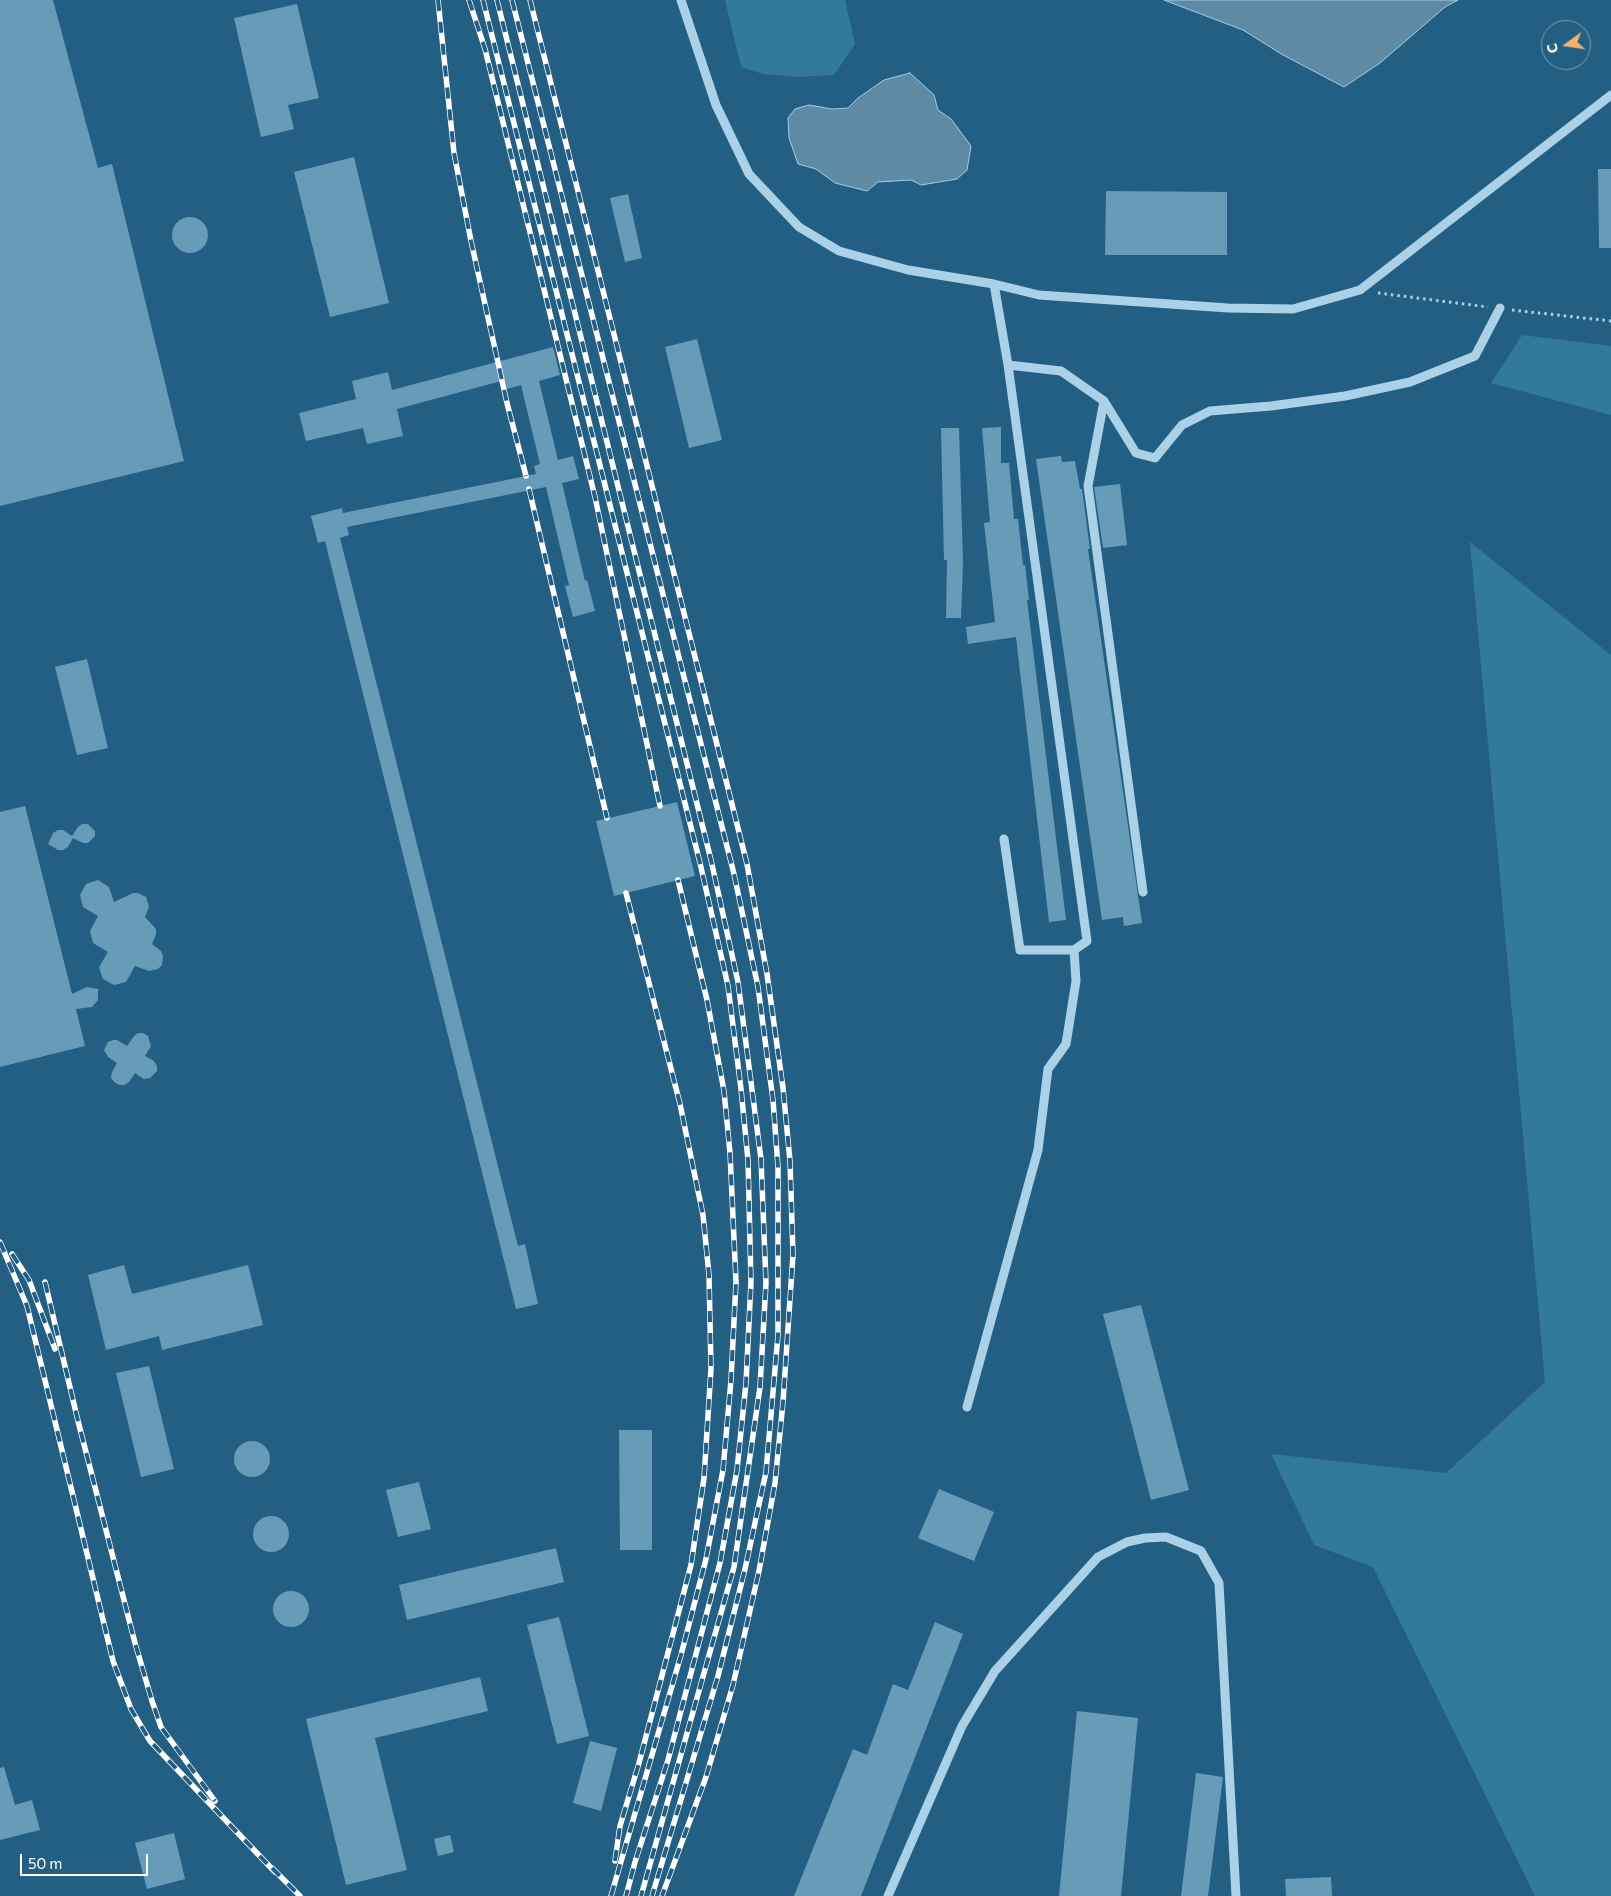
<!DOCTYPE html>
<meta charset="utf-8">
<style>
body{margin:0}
#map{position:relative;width:1611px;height:1896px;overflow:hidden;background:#225f82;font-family:Commissioner,sans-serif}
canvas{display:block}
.north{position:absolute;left:1541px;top:20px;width:50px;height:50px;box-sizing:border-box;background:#225f82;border:1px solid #7a9fb4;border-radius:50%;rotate:256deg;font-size:14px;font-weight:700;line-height:20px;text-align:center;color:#fff}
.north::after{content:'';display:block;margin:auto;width:18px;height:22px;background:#f4b16b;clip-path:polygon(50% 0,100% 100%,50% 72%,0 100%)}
.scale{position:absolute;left:20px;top:1854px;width:128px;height:22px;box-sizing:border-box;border:2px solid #fff;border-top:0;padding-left:6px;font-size:15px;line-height:18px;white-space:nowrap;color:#fff;-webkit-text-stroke:4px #225f82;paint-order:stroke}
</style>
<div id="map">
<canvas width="1611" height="1896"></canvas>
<div class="north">С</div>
<div class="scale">50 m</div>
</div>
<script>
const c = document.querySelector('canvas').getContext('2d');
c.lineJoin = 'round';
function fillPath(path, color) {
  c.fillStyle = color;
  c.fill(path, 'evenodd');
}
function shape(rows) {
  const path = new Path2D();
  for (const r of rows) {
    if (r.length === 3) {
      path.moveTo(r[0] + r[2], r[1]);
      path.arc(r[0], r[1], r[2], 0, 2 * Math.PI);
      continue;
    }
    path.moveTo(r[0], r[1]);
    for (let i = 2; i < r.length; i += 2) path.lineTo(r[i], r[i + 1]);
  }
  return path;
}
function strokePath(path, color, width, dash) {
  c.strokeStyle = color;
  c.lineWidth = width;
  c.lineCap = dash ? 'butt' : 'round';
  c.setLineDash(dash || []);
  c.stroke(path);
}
const green = shape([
 [725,0,845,0,855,44,834,75,797,77,763,74,741,67],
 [1522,335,1611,346,1611,415,1491,383],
 [1470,542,1611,655,1611,1896,1535,1896,1373,1567,1314,1545,1271,1454,1446,1473,1545,1382]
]);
const water = shape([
 [1164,0,1458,0,1445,7,1380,63,1344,87,1283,55,1243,30,1164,0],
 [910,73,934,95,938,110,951,119,971,146,967,170,957,179,921,185,911,180,878,182,867,191,835,183,816,169,798,164,789,138,788,118,795,109,809,105,832,109,848,108,858,98,884,80,910,73]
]);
const building = shape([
 [0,0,53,0,98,168,112,164,184,461,0,506],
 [297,4,319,98,288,105,294,129,261,137,234,18],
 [354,157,389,303,330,317,294,172],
 [1598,169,1611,169,1611,248,1599,248],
 [1106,191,1227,192,1227,255,1105,255],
 [628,194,642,258,625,262,610,198],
 [190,235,18],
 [697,339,722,440,689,448,665,347],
 [553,347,560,375,539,381,558,460,573,456,579,479,562,483,585,581,587,580,595,611,573,617,565,586,569,585,546,487,347,527,349,535,340,538,518,1246,525,1244,538,1304,516,1309,325,541,318,543,311,516,342,508,343,513,536,474,534,466,540,464,521,385,507,389,505,380,397,409,403,436,367,444,363,428,306,441,299,413,356,399,352,381,388,372,392,390],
 [1001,427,1001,463,1009,463,1014,519,1018,519,1023,565,1025,565,1029,600,1027,600,1066,920,1049,922,1016,637,968,644,966,627,995,622,984,523,990,522,982,428],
 [941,428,959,428,963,563,961,618,946,618,947,560,944,560],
 [1061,456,1062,462,1075,461,1080,489,1082,489,1090,549,1088,549,1142,923,1124,926,1123,917,1102,920,1036,459],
 [1120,484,1127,545,1103,548,1094,487],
 [87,659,108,748,77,755,55,667],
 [677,802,695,876,614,896,596,821],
 [25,806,72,994,87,987,98,989,98,1000,92,1007,76,1009,85,1046,0,1067,0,812],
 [82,824,88,824,95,831,95,836,88,843,83,843,73,838,68,847,63,850,58,850,48,844,53,833,58,830,63,830,72,836,78,827],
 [98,880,109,887,114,902,133,893,138,893,146,897,149,907,145,917,156,929,156,934,152,944,161,951,163,956,162,965,158,969,149,971,135,966,126,982,114,985,103,979,99,967,108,952,93,943,90,931,98,916,83,907,80,895,86,884],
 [138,1033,143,1033,148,1036,151,1046,145,1056,154,1061,157,1066,157,1071,150,1078,144,1079,135,1073,129,1082,124,1085,119,1085,114,1082,111,1078,112,1072,117,1063,108,1057,104,1050,108,1042,113,1040,117,1040,127,1046,134,1036],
 [124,1265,132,1294,248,1265,263,1325,162,1350,159,1336,106,1350,88,1275],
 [1141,1305,1189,1490,1151,1500,1103,1314],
 [149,1366,174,1469,141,1477,116,1373],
 [619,1430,652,1430,652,1550,620,1550],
 [252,1459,18],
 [419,1482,431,1529,398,1537,386,1490],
 [939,1489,994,1512,974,1561,918,1538],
 [271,1534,18],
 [556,1548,564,1582,407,1620,399,1585],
 [291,1609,18],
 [559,1617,589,1736,557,1744,527,1625],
 [935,1622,963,1634,861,1896,794,1896,853,1749,867,1755,893,1684,908,1690],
 [480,1677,488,1711,375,1738,407,1870,346,1885,306,1719],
 [1077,1711,1138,1718,1121,1896,1059,1896],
 [590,1741,617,1748,601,1811,573,1803],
 [4,1767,15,1805,32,1800,40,1830,0,1840,0,1768],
 [1196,1773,1223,1777,1208,1896,1181,1896],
 [174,1833,185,1879,147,1889,135,1843],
 [450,1835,454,1852,438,1856,434,1839],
 [1331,1877,1332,1896,1286,1896,1285,1879]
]);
const path = shape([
 [1378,293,1488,307],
 [1512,310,1611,321]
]);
const minor = shape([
 [681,0,716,105,749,174,799,227,839,251,908,270,994,284,1039,295,1228,308,1293,309,1360,290,1611,95],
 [994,284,1008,365],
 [1004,839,1020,950,1074,950,1087,941,1008,365,1061,371,1104,401],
 [1143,892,1088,486,1104,401,1136,453,1155,458,1182,425,1210,411,1271,406,1345,396,1410,382,1475,356,1500,308],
 [967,1407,1038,1150,1048,1069,1066,1044,1076,981,1074,950],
 [888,1896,962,1726,995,1671,1098,1557,1127,1542,1145,1538,1166,1537,1201,1551,1219,1583,1236,1896]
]);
const rail = shape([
 [438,0,454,153,471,241,507,403,526,476],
 [469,0,485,49,595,497,660,806],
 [483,0,700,863,728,986,741,1089,748,1160,751,1282,746,1383,737,1470,720,1563,668,1760,635,1862,626,1896],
 [497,0,711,860,738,982,761,1159,766,1283,760,1387,734,1567,641,1896],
 [512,0,734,874,758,987,773,1100,778,1167,778,1335,766,1472,745,1569,718,1676,652,1896],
 [530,0,747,864,767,974,783,1088,790,1161,793,1255,783,1402,775,1483,759,1571,733,1685,706,1777,662,1896],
 [529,489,607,818],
 [0,1242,27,1306,113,1661,131,1709,150,1741,275,1872],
 [12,1254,29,1280,55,1349],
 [45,1282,78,1421,135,1643,152,1701,161,1727,215,1801],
 [615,1861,620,1826,639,1763,691,1565,704,1478,711,1369,709,1275,703,1215,680,1104,626,893],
 [272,1868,300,1896],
 [611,1896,681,1655,706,1559,723,1470,731,1380,736,1282,730,1153,724,1091,707,1000,678,880]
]);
fillPath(green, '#32799e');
fillPath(water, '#5f8aa3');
strokePath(water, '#9dd0e9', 1);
fillPath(building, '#679cb9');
strokePath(path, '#a9d2e8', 3, [2.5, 4]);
strokePath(minor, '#a9d2e8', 9);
strokePath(rail, '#fff', 5.5);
strokePath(rail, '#225f82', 4, [11]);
</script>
